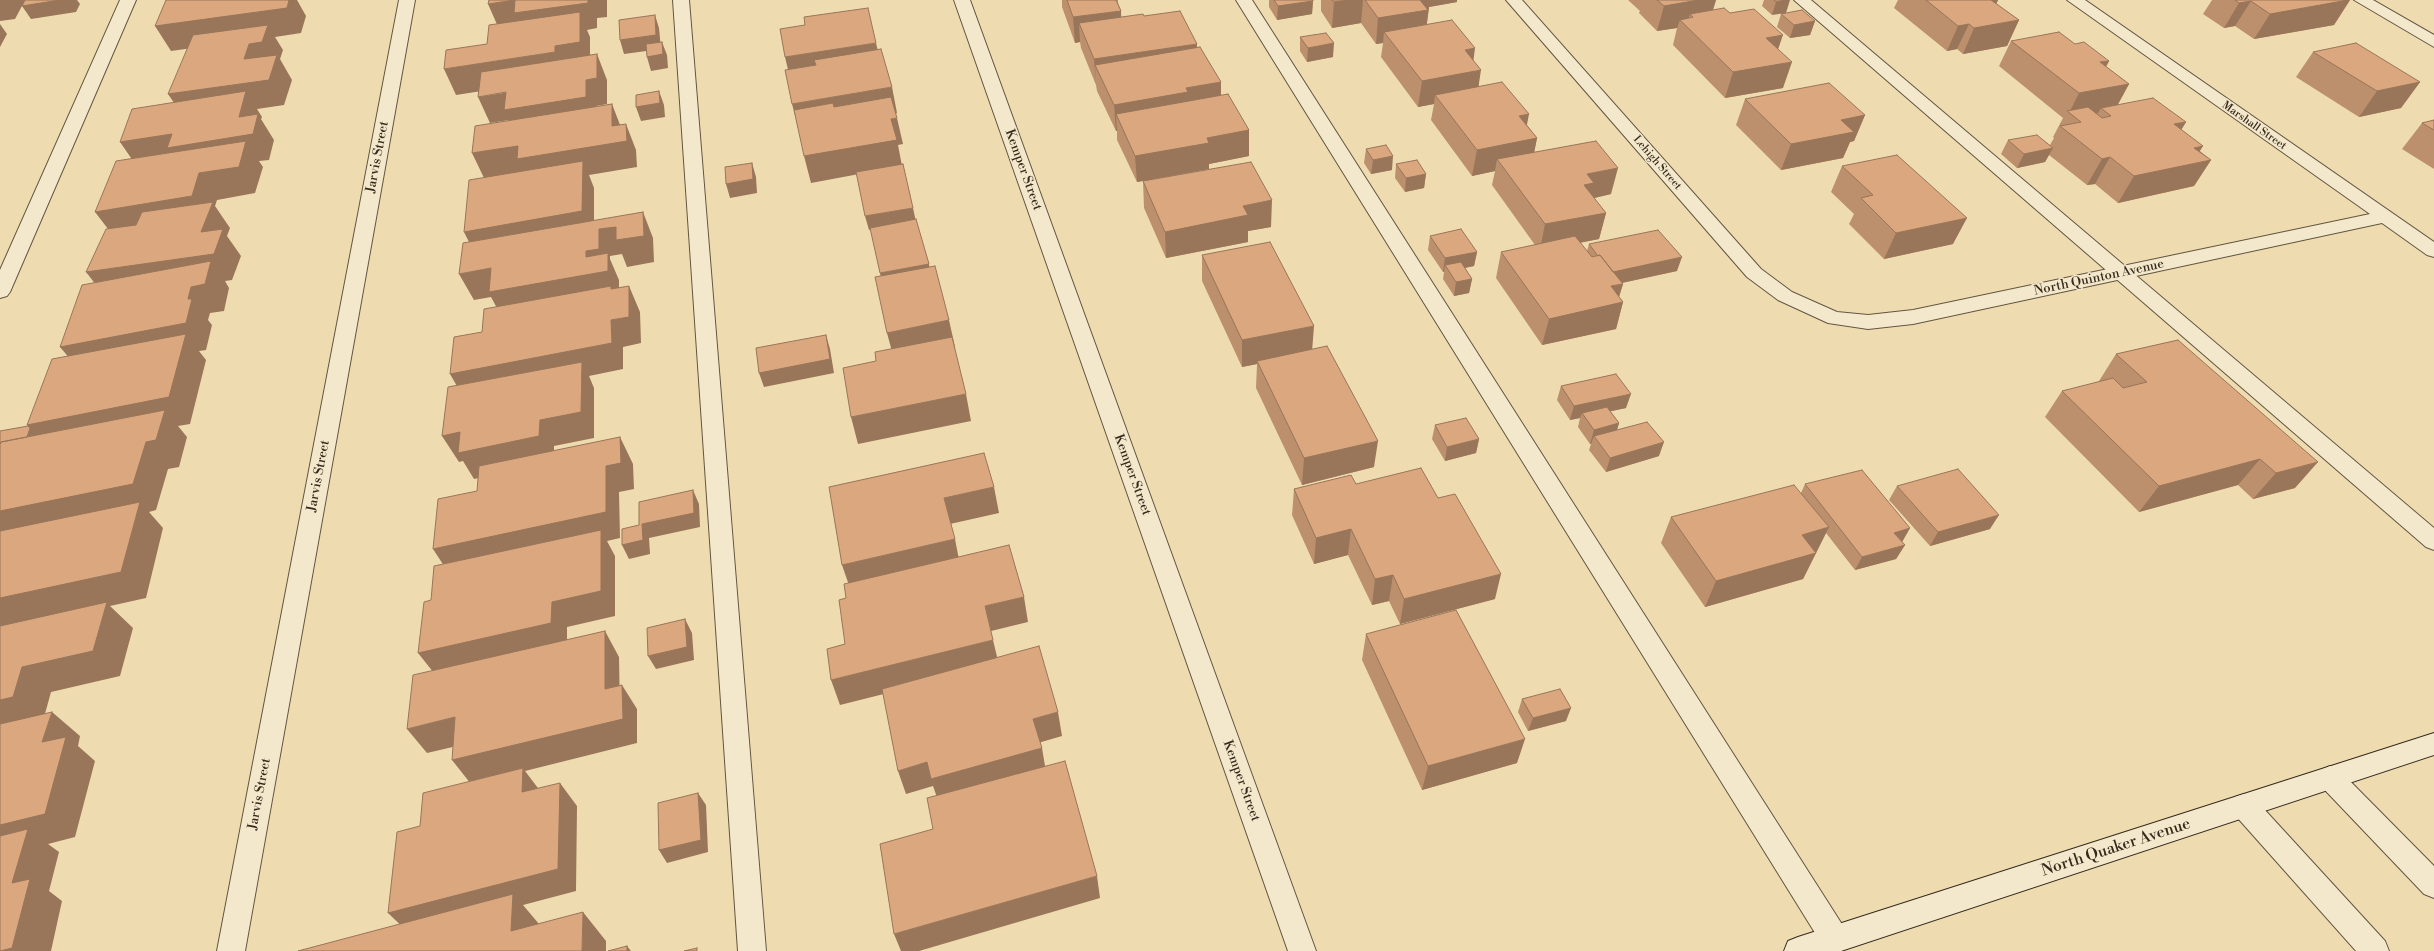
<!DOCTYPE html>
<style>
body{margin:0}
canvas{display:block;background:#eedcb0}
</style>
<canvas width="2434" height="951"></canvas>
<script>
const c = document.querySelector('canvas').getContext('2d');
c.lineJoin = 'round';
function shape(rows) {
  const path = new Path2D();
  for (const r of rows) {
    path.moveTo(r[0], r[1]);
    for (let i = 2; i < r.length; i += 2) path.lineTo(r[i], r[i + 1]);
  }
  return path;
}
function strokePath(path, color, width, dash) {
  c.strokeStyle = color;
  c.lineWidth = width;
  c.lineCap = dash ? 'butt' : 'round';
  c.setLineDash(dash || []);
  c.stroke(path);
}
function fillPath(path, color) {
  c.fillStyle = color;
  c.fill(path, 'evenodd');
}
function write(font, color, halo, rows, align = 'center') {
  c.font = font + ' "Libre Bodoni",serif';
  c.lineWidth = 3;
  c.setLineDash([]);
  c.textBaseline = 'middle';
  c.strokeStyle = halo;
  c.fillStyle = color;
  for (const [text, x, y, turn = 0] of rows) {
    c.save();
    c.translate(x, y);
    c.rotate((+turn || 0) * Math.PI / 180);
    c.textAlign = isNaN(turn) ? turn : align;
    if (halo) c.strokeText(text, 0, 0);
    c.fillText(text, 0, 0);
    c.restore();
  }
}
const service = shape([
 [120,0,136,0,10,292,7,296,0,298,0,270,120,0],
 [673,0,689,0,766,951,738,951,673,0],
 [1236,0,1252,0,1845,929,1849,939,1845,949,1840,951,1825,949,1236,0],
 [1794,0,1811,0,2434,528,2434,550,2426,547,1794,0],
 [2354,0,2373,0,2434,35,2434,47,2354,0],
 [2330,766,2339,770,2434,866,2434,898,2424,894,2321,786,2317,778,2321,770,2330,766],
 [2244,794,2253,797,2385,941,2389,951,2356,951,2235,815,2231,806,2235,797,2244,794]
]);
const minor = shape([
 [399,0,415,0,245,951,217,951,399,0],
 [954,0,970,0,1316,951,1288,951,954,0],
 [1506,0,1522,0,1761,269,1792,292,1837,312,1868,315,1913,310,2370,214,2067,0,2085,0,2434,242,2434,257,2427,255,2382,223,1913,324,1868,329,1828,323,1778,300,1747,277,1506,0]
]);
const secondary = shape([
 [2434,733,2434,755,1841,951,1784,951,1788,941,1798,937,2434,733]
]);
const wall = shape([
 [1062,0,1118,0,1118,3,1121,11,1121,17,1144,16,1197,48,1221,95,1249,130,1249,156,1209,164,1209,169,1137,182,1117,140,1117,131,1116,131,1097,91,1096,85,1081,48,1080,42,1075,43,1062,7],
 [1269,0,1313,0,1312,14,1277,20,1269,7],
 [1321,0,1457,0,1457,2,1429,7,1427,24,1473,61,1479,87,1527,125,1537,138,1534,152,1611,194,1594,198,1606,213,1599,239,1580,243,1587,251,1589,244,1677,271,1622,283,1623,284,1619,297,1623,302,1616,329,1542,345,1496,278,1501,252,1535,245,1492,185,1495,171,1472,176,1431,120,1434,104,1418,107,1381,57,1383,43,1376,44,1361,23,1332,28,1321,11],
 [1628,0,1716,0,1713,10,1730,13,1778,49,1783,88,1725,98,1673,45,1677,28,1657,31,1639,13,1640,11],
 [1764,0,1790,0,1772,15,1762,6],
 [1898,0,1998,0,1996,4,2019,20,2007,46,1963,54,1957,49,1947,51,1894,8],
 [2212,0,2350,0,2334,25,2254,39,2235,26,2224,28,2203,14],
 [1781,14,1815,21,1810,35,1790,38,1777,27],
 [1300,37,1333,57,1307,62,1300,51],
 [2011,41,2075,44,2109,61,2106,67,2129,84,2117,105,2186,122,2181,130,2200,151,2211,160,2194,186,2118,203,2095,184,2087,185,2049,155,2045,162,2017,168,2001,154,2008,140,2050,145,2054,138,2053,137,2063,118,1999,66],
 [2313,52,2420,82,2401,108,2359,117,2296,77],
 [1745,99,1865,115,1854,141,1850,142,1843,158,1781,170,1736,125],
 [2434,120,2434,169,2402,149,2422,123],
 [1366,149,1392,170,1371,174,1364,163],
 [1396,164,1426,174,1424,188,1405,192,1395,178],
 [1842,166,1953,244,1884,259,1849,224,1854,214,1831,192],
 [1143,181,1271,227,1248,231,1248,242,1166,258,1144,208],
 [1430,236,1477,252,1474,266,1465,268,1472,279,1469,293,1454,296,1443,279,1444,272,1443,272,1428,250],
 [1202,255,1312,349,1374,467,1302,485,1256,388,1257,364,1242,367,1202,281],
 [2178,340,2295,488,2253,499,2238,485,2139,512,2045,417,2062,391,2099,382,2099,381,2116,354],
 [1561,386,1626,408,1610,411,1619,423,1617,430,1659,456,1606,472,1589,450,1591,444,1590,444,1578,427,1580,418,1570,420,1557,400],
 [1435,425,1479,439,1476,453,1445,461,1432,439],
 [1356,484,1495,599,1400,624,1389,601,1372,605,1348,555,1314,564,1292,515,1294,489],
 [1805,484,1910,528,1902,542,1905,545,1896,559,1855,570,1826,533,1803,579,1705,607,1661,543,1671,517,1801,493],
 [1897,486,1990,529,1930,546,1889,500],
 [1366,634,1517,763,1422,790,1362,660],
 [1522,699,1566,721,1528,731,1518,712]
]);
const shadedWall = shape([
 [0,0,77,0,80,4,76,12,31,19,22,6,15,19,0,21],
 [289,0,297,0,306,16,301,33,275,37,283,50,280,59,292,80,284,105,257,109,262,117,261,119,274,140,269,160,259,161,263,167,255,193,217,200,215,206,230,228,227,236,241,256,232,280,225,281,229,288,224,311,210,313,208,320,212,325,206,350,199,351,206,360,190,424,178,426,187,437,179,467,168,469,156,510,149,512,163,528,146,598,110,606,133,628,120,676,51,692,43,721,0,731,0,464,30,428,27,425,82,373,60,347,107,299,86,272,115,238,95,212,138,168,120,142,185,119,168,94,244,59,249,44,264,38,171,51,155,26],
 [515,0,607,0,607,17,597,18,597,28,587,30,590,37,590,67,565,78,456,95,444,69,555,52,499,29,488,4],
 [1349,0,1363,0,1361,23,1332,28,1334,2],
 [1416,0,1457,0,1457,2,1429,7,1425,36,1384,32,1383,43,1376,44,1378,18],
 [1699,0,1716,0,1709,22,1693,17,1690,14,1686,26,1680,20,1677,28,1657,31,1664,6],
 [1786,0,1790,0,1786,13,1772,15,1776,2],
 [1985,0,1998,0,1989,19],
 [2348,0,2350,0,2334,25,2254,39,2270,14],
 [1313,1,1312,14,1277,20,1278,6],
 [2251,1,2235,26,2224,28,2239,3],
 [1121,11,1122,36,1079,23,1080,42,1075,43,1073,17],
 [655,15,659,28,661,49,624,54,620,40],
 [2019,20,2007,46,1963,54,1974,28],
 [1815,21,1810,35,1790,38,1794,25],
 [0,24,7,34,0,47],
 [1969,24,1957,49,1947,51,1958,26],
 [1783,35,1774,61,1766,38],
 [662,42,667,55,668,68,651,71,647,57],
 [876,43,882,68,791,82,785,57],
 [1334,43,1333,57,1307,62,1308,48],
 [1197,44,1197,69,1095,65,1096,85,1094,59],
 [1475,48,1472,72,1481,70,1477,96,1435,95,1434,104,1418,107,1422,81,1465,50],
 [597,54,607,80,607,104,596,106,596,123,516,136,509,120,490,123,478,97,586,80],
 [2109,61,2095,86,2100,62],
 [1792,62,1783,88,1725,98,1733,72],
 [1221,82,1221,108,1116,114,1117,131,1116,131,1114,105,1186,88],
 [2420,82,2401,108,2359,117,2377,91],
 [2129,84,2115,110,2101,108,2098,113,2075,117,2069,113,2079,93],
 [892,87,897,113,799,130,792,104],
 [659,91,664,105,665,117,641,121,636,107],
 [612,104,622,130,626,124,636,150,637,167,589,175,594,188,594,238,477,258,464,232,485,180,472,153,612,126],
 [1529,114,1524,140,1519,116],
 [1865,115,1854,141,1850,142,1843,158,1781,170,1791,144,1841,120],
 [897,118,903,144,898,145,902,166,811,183,804,156,891,119],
 [2186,122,2170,148,2174,124],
 [1249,130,1249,156,1209,164,1209,169,1137,182,1135,156,1207,138],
 [1537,138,1532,164,1497,159,1495,171,1472,176,1477,150],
 [2203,146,2192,164,2211,160,2194,186,2118,203,2134,176,2194,148],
 [2053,148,2045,162,2017,168,2024,154],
 [1393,156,1392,170,1371,174,1373,160],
 [2110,157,2095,184,2087,185,2102,159],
 [752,163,756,177,757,193,730,198,726,184],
 [1618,168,1611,194,1590,199,1577,211,1587,174],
 [1426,174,1424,188,1405,192,1406,178],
 [1272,200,1271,227,1248,231,1248,242,1166,258,1165,232,1243,206],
 [913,208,916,222,869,230,865,216],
 [643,212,653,238,654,262,627,267,622,254,610,256,610,259,619,280,619,297,503,319,491,297,474,300,459,274,491,268,586,257,586,251,599,229],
 [1606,213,1599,239,1540,250,1545,224],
 [1967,218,1953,244,1884,259,1896,233],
 [1477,252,1474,266,1449,271,1445,265,1444,272,1443,272,1445,258],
 [1682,257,1677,271,1607,286,1611,272],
 [929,264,931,278,883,287,880,273],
 [1472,279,1469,293,1454,296,1456,282],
 [1623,284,1617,303,1623,302,1616,329,1542,345,1549,319,1611,286],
 [629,286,640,312,641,343,623,347,623,369,589,376,594,388,594,438,554,446,554,463,474,479,463,461,459,462,442,436,465,400,450,374,611,320],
 [949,320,955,347,894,359,887,333],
 [1314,326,1312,352,1257,361,1257,364,1242,367,1242,340],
 [826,335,830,349,834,373,764,387,759,373],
 [966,394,971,421,858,444,851,417],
 [1631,394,1626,408,1585,417,1582,413,1580,418,1570,420,1574,406],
 [1619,423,1615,437,1594,436,1591,444,1590,444,1594,430],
 [620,437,633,464,634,489,619,492,620,538,607,541,615,556,615,616,567,627,567,649,438,678,418,653,450,575,433,549,606,466],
 [1479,439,1476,453,1445,461,1447,447],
 [1378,441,1374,467,1302,485,1304,458],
 [1664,442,1659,456,1606,472,1610,458],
 [2260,459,2238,485,2139,512,2159,486],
 [2318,462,2295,488,2253,499,2276,473],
 [994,487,999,513,950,524,944,498],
 [693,490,699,504,700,527,649,538,650,554,629,559,622,545,642,524],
 [1999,515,1990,529,1930,546,1938,532],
 [1829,527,1803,579,1705,607,1716,581,1802,535],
 [1910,528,1902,542,1894,533],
 [1351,529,1348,555,1314,564,1316,538],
 [955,539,960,565,851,591,842,565],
 [1905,545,1896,559,1855,570,1862,557],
 [1501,574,1495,599,1400,624,1404,599],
 [1393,575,1389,601,1372,605,1375,579],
 [1024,597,1028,622,991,631,985,606],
 [685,619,692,633,694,660,656,669,648,656],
 [605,631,619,657,620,713,605,689],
 [993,640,999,665,840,705,831,680],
 [622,685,637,709,637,743,525,771,541,792,522,792,471,784,452,760],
 [1571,708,1566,721,1528,731,1533,718],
 [52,712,80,736,78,746,95,761,75,837,48,844,59,852,49,891,62,901,51,951,2,951,12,883,0,856,0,825,42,742],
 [1058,712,1062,736,1038,743,1033,719],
 [455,717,474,742,427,753,407,729],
 [1525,739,1517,763,1422,790,1428,766],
 [1042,748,1046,772,939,803,933,786,906,794,898,771,927,762],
 [560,783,577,806,576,891,523,905,539,924,538,951,411,935,388,913],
 [698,793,706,805,708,852,667,863,659,850],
 [1097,876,1100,898,919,951,901,951,894,934],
 [583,912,606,941,606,951,582,951],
 [627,946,631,951,627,951]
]);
const building = shape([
 [25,0,60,0,22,6,25,0],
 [166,0,289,0,287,8,155,26,166,0],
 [489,0,588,0,588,3,514,13,515,0,488,4,489,0],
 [1067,0,1116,0,1121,11,1073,17,1067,0],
 [1274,0,1313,0,1313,1,1278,6,1274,0],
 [1332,0,1349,0,1334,2,1332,0],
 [1365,0,1420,0,1428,10,1378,18,1365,0],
 [1657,0,1699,0,1664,6,1657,0],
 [1774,0,1786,0,1776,2,1774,0],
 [1926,0,1991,0,2019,20,1974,28,1969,24,1958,26,1926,0],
 [2235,0,2348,0,2270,14,2251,1,2239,3,2235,0],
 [868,8,876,43,785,57,780,29,805,25,804,17,868,8],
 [1724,8,1730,13,1754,9,1783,35,1766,38,1792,62,1733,72,1680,20,1693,17,1690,14,1724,8],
 [1802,10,1815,21,1794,25,1781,14,1802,10],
 [1180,11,1197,44,1094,59,1079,23,1143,14,1144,16,1180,11],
 [580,12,580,42,555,46,555,52,444,69,446,50,487,44,489,25,580,12],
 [655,15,656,35,620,40,619,20,655,15],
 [1452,20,1475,48,1465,50,1481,70,1422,81,1384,32,1452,20],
 [268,25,262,42,249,44,244,59,277,55,269,80,168,94,193,35,268,25],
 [2059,32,2075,44,2084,42,2109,61,2100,62,2129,84,2079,93,2011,41,2059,32],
 [1326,33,1334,43,1308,48,1300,37,1326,33],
 [662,42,663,54,647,57,646,44,662,42],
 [2356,43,2420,82,2377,91,2313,52,2356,43],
 [1200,47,1221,82,1186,88,1188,92,1114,105,1095,65,1200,47],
 [881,49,892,87,792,104,785,70,816,65,814,60,881,49],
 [597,54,597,78,586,80,586,97,504,110,506,92,478,97,481,72,597,54],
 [1502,82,1529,114,1519,116,1537,138,1477,150,1435,95,1502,82],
 [1829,83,1865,115,1841,120,1854,132,1791,144,1745,99,1829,83],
 [246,91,239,117,258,114,253,134,167,148,172,134,120,142,132,109,246,91],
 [659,91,660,103,636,107,636,95,659,91],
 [1228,94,1249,130,1207,138,1209,143,1135,156,1116,114,1228,94],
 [891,97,897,118,891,119,897,140,804,156,794,110,833,103,834,107,891,97],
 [2153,98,2186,122,2174,124,2203,146,2194,148,2211,160,2134,176,2110,157,2102,159,2060,126,2081,122,2067,111,2088,107,2102,118,2111,116,2101,108,2153,98],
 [612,104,612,126,626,124,627,141,517,159,518,146,472,153,475,126,612,104],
 [2434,120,2434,130,2422,123,2434,120],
 [2037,135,2053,148,2024,154,2008,140,2037,135],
 [246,141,239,167,199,173,192,196,95,212,116,161,246,141],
 [1596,141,1618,168,1587,174,1594,183,1584,185,1606,213,1545,224,1497,159,1596,141],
 [1386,145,1393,156,1373,160,1366,149,1386,145],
 [1897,155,1967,218,1896,233,1861,198,1873,195,1842,166,1897,155],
 [1417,160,1426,174,1406,178,1396,164,1417,160],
 [583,161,582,211,464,232,469,180,583,161],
 [1251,162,1272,200,1243,206,1248,215,1165,232,1143,181,1251,162],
 [752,163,753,179,726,184,725,167,752,163],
 [903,164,913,208,865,216,856,172,903,164],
 [213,202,201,232,223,229,214,254,86,272,106,229,136,225,142,212,213,202],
 [643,212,644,236,616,240,616,227,599,229,599,249,586,251,586,257,608,253,608,271,489,292,491,268,459,274,463,243,643,212],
 [916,219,929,264,880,273,870,228,916,219],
 [1461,229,1477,252,1445,258,1430,236,1461,229],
 [1658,230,1682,257,1613,272,1600,255,1598,256,1589,244,1658,230],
 [1575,236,1592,257,1600,255,1623,284,1611,286,1623,302,1549,319,1501,252,1575,236],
 [1270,242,1314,326,1242,340,1202,255,1270,242],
 [211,261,205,284,191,287,188,299,192,299,186,323,60,347,82,285,211,261],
 [1461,262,1472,279,1456,282,1445,265,1461,262],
 [935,266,949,320,887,333,875,277,935,266],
 [611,286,611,289,629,286,629,317,611,320,612,343,450,374,454,337,482,332,484,309,611,286],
 [186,334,169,397,27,425,52,359,186,334],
 [826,335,830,359,759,373,756,348,826,335],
 [952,337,966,394,851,417,843,368,876,361,875,352,952,337],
 [2178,340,2318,462,2276,473,2260,459,2159,486,2062,391,2113,378,2123,388,2147,382,2116,354,2178,340],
 [1327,346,1378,441,1304,458,1257,361,1327,346],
 [582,362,581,412,540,420,539,436,458,453,460,432,442,436,448,387,582,362],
 [1616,374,1631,394,1574,406,1561,386,1616,374],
 [1607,407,1619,423,1594,430,1582,413,1607,407],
 [165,410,156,440,146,442,133,484,0,511,0,444,1,442,165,410],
 [1466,418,1479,439,1447,447,1435,425,1466,418],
 [1647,422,1664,442,1610,458,1594,436,1647,422],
 [28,426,30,428,27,437,1,442,0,444,0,431,28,426],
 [620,437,621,463,606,466,606,512,433,549,438,499,477,491,479,466,620,437],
 [984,453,994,487,944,498,955,539,842,565,829,487,984,453],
 [1421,468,1438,498,1455,494,1501,574,1404,599,1393,575,1375,579,1351,529,1316,538,1294,489,1351,475,1356,484,1421,468],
 [1958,469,1999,515,1938,532,1897,486,1958,469],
 [1862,470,1910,528,1894,533,1905,545,1862,557,1805,484,1862,470],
 [1794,485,1829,527,1802,535,1816,553,1716,581,1671,517,1794,485],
 [693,490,694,513,642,524,643,540,622,545,622,529,639,525,639,502,693,490],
 [140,502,121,572,0,598,0,531,140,502],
 [601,530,601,591,552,602,551,623,418,653,424,602,431,600,434,566,601,530],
 [1009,545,1024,597,985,606,993,640,831,680,827,649,845,644,839,600,846,598,844,584,1009,545],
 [107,602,93,651,22,667,13,697,0,700,0,626,107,602],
 [1456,610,1525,739,1428,766,1366,634,1456,610],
 [685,619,687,647,648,656,647,628,685,619],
 [605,631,605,689,622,685,623,719,452,760,455,717,407,729,413,675,605,631],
 [1039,646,1058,712,1033,719,1042,748,931,779,927,762,898,771,882,689,1039,646],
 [1560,689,1571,708,1533,718,1522,699,1560,689],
 [52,712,42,742,66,737,45,814,0,825,0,724,52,712],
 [1065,761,1097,876,894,934,880,844,933,829,927,798,1065,761],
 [523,768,522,792,560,783,558,869,388,913,397,832,420,826,423,793,523,768],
 [698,793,701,840,659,850,658,803,698,793],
 [28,829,12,883,30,879,12,948,0,951,0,836,28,829],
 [513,894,511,931,583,912,582,951,298,951,513,894],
 [627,946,627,951,608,951,627,946],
 [697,948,697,951,684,951,697,948]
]);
const farStreetnames = [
 ["Marshall Street",2254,126,35],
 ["Lehigh Street",1657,163,49]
];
const streetNames = [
 ["Jarvis Street",378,157,-79],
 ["Kemper Street",1023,170,70],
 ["North Quinton Avenue",2099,278,-12],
 ["Kemper Street",1132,475,70],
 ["Jarvis Street",319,476,-79],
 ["Kemper Street",1241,781,70],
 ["Jarvis Street",260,794,-79]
];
const nearStreetnames = [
 ["North Quaker Avenue",2116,848,-18]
];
strokePath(service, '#635641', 2);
strokePath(minor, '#635641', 2);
strokePath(secondary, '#352a1c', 2);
fillPath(service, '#f4e8cc');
fillPath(minor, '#f4e8cc');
fillPath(secondary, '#f4e8cc');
fillPath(wall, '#bc906d');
fillPath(shadedWall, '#997559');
fillPath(building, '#dba77f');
strokePath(building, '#997559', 1);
write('11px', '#352a1c', '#f4e8cc', farStreetnames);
write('13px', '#352a1c', '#f4e8cc', streetNames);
write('16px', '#352a1c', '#f4e8cc', nearStreetnames);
</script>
